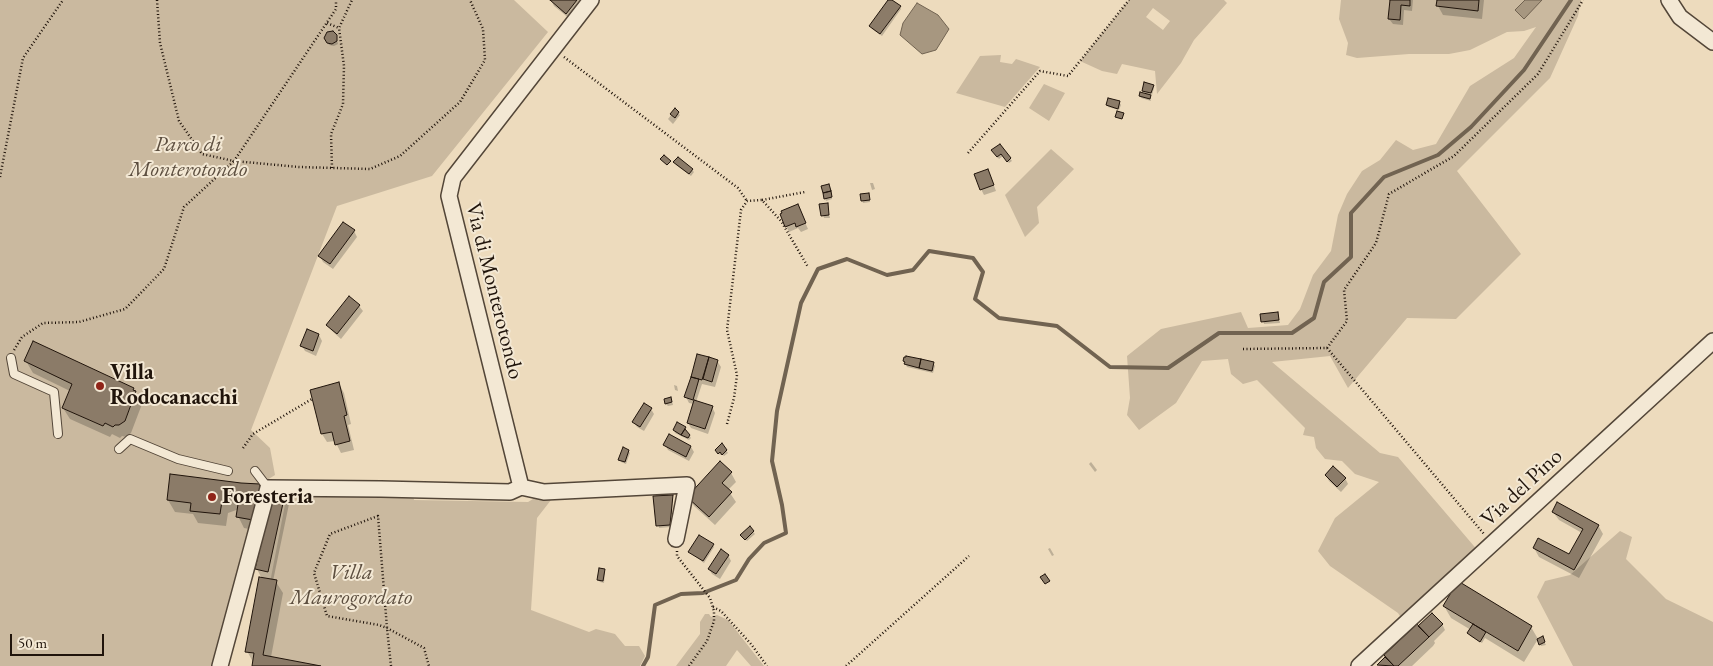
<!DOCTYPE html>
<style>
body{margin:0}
#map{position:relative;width:1713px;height:666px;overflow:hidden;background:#eddbbd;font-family:"EB Garamond",serif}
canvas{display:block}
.scale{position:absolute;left:10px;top:634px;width:94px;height:22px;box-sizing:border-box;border:2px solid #20140b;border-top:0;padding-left:6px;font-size:15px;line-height:18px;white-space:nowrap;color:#20140b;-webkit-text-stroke:4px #f3e8d4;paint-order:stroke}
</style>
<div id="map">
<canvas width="1713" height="666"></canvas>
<div class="scale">50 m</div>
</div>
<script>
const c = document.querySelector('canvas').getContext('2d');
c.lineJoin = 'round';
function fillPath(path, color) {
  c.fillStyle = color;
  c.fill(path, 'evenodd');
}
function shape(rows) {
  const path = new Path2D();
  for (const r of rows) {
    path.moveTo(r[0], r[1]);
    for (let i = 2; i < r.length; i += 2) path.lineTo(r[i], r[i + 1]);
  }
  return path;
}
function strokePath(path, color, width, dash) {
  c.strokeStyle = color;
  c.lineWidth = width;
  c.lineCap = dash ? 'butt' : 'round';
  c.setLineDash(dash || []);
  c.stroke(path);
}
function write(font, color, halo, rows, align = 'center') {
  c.font = font + ' "EB Garamond",serif';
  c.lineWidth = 4;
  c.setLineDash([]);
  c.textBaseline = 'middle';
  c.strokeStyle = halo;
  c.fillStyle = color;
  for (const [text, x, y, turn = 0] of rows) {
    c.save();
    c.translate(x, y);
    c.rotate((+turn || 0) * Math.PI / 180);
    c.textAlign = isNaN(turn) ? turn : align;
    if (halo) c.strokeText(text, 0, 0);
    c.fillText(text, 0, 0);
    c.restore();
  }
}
const green = shape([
 [0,0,514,0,548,32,432,176,337,206,251,430,270,448,275,475,267,480,215,666,0,666],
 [33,341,134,388,133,390,136,392,125,421,119,425,115,425,113,427,105,423,103,426,62,408,72,384],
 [1129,0,1224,0,1227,3,1194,40,1181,63,1157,94,1155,71,1122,64,1117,74,1102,71,1080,61],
 [1153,8,1170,21,1163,30,1146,17],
 [1341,0,1581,0,1578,16,1550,78,1457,171,1521,254,1456,319,1407,318,1348,388,1330,356,1272,362,1380,453,1398,457,1479,552,1405,624,1398,613,1330,566,1318,551,1335,518,1379,482,1355,474,1342,461,1325,459,1316,448,1314,437,1303,435,1305,428,1257,380,1243,384,1231,374,1228,359,1202,361,1176,403,1139,430,1127,415,1130,398,1127,356,1161,329,1241,312,1248,328,1288,325,1300,309,1313,275,1331,251,1338,215,1347,194,1362,171,1380,160,1396,140,1413,150,1436,144,1470,86,1514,58,1536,27,1524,31,1507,32,1470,50,1449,54,1409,54,1357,58,1346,55,1348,43,1339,19],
 [1001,55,1000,62,1012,64,1016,59,1040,67,1005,107,956,93,980,56],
 [1044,84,1065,93,1049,121,1029,108],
 [1051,149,1074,169,1037,207,1039,223,1025,237,1005,195],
 [287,494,413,495,414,500,528,502,538,496,551,500,537,518,531,610,589,632,596,629,615,634,625,646,639,646,645,656,640,666,254,666],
 [1620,531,1632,537,1626,559,1666,599,1713,622,1713,666,1573,666,1537,597,1545,581,1570,575],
 [705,614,709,614,711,617,717,615,728,620,764,666,751,666,737,650,726,666,676,666,700,634,700,622]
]);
const water = shape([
 [1525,0,1542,0,1524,19,1515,10,1525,0],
 [917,3,938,15,949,29,936,50,922,54,900,35,903,23,917,3]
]);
const shadow = shape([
 [551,0,585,0,570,19,554,6],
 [1391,0,1413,0,1412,11,1404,10,1403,25,1393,24,1389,19],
 [1438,0,1484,0,1482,19,1443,15,1438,6],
 [900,7,901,9,882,36,872,29,871,26],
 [336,36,338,44,334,46,329,45,326,38],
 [1153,86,1154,88,1152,95,1149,94,1151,101,1141,98,1140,96,1146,95,1143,91],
 [1119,102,1121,105,1119,110,1108,107,1107,105],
 [675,110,680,115,673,124,668,119],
 [1000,145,1012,161,1009,163,1003,156,999,159,994,153],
 [678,158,692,170,694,172,691,176,676,165,675,162],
 [988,170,996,191,984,195,981,189],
 [870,183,873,183,875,189,872,190],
 [830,188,832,199,826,201,825,198],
 [869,197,870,202,863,203,862,200],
 [827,204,830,218,824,218,821,205],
 [800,211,808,229,801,232,798,228,789,232,786,226],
 [354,231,357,237,333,269,323,262,320,256],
 [359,306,363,311,341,339,331,330,328,325],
 [1278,313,1280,323,1264,324,1262,315],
 [308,331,319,335,322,341,316,356,305,351,302,346],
 [698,355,717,361,721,367,715,387,702,384,696,402,712,407,715,413,708,434,691,428,688,423,694,404,689,403,686,397],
 [26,361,133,389,142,404,131,433,126,437,122,436,120,438,112,434,110,437,70,419,63,408,70,391,33,373],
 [904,361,933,363,935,366,933,373,907,367],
 [339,384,344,393,351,424,348,425,354,450,341,453,335,441,327,442,322,434],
 [674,385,677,386,678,391,675,390],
 [672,401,673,405,668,406,666,404],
 [651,409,654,414,644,431,637,427,634,422],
 [685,428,686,431,691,438,689,440,675,433,674,430],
 [665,445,691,447,694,452,689,461,668,450],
 [722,445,728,453,724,456,722,454,720,455,716,450],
 [628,451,630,453,626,464,621,462,620,460],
 [1091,462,1097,470,1095,472,1089,464],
 [731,473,736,482,728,490,736,502,715,525,694,506,689,497],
 [1326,475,1345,478,1348,484,1341,492,1329,481],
 [241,484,259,485,266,497,259,531,244,528,238,516,239,509,228,513,226,526,198,523,193,514,175,512,168,500],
 [674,491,674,495,671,495,673,499,671,527,659,528,657,497,654,493],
 [284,496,289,504,273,581,276,582,283,593,271,657,318,666,253,666,254,664,247,651,262,579,257,569],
 [1553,512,1598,525,1603,534,1579,578,1539,557,1534,548,1570,556,1582,533,1559,520],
 [750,528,755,534,747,541,743,537],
 [713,545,714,547,704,563,690,552],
 [1050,548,1054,555,1052,556,1048,549],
 [728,555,731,561,720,579,712,574,709,569],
 [604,571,605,573,604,583,600,582,598,580],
 [1458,583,1531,627,1538,639,1542,638,1546,645,1541,646,1538,639,1524,662,1485,638,1482,643,1470,636,1469,633,1471,630,1451,618,1444,606],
 [1442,624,1445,630,1434,641,1435,643,1433,646,1412,666,1378,666,1387,658]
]);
const stream = shape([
 [643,666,648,657,655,605,681,594,703,593,736,580,749,559,764,543,786,533,782,505,772,461,777,411,801,303,818,269,847,259,887,275,913,270,929,251,973,258,983,272,975,299,999,318,1057,326,1110,367,1168,368,1219,333,1292,333,1314,318,1324,282,1351,257,1351,213,1384,177,1438,155,1471,127,1524,70,1571,0]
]);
const building = shape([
 [550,0,577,0,566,14,550,0],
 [888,0,892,0,901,6,880,34,869,26,888,0],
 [1390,0,1410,0,1410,6,1401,5,1400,20,1388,19,1390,0],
 [1437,0,1479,0,1478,11,1436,6,1437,0],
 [333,31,337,35,337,41,332,44,327,43,324,38,327,32,333,31],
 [1144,82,1154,85,1151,93,1142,91,1144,82],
 [1140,92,1151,95,1150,99,1139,96,1140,92],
 [1108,98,1120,101,1118,109,1106,105,1108,98],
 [675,108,679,112,675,118,670,114,675,108],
 [1117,111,1124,113,1122,119,1115,117,1117,111],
 [1000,144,1011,158,1007,162,1001,154,997,157,991,150,1000,144],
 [664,155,671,161,667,165,660,159,664,155],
 [678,157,693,169,689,174,673,162,678,157],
 [988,169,994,185,980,190,974,174,988,169],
 [829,184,831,191,823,193,821,186,829,184],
 [831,191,832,197,824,199,823,193,831,191],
 [869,193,870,200,861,201,860,194,869,193],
 [828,203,829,215,821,216,819,204,828,203],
 [798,204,806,223,796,227,795,223,785,227,780,214,782,213,781,211,798,204],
 [343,222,355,230,330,264,318,256,343,222],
 [349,296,360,305,337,334,326,325,349,296],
 [1278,312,1279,320,1261,322,1260,314,1278,312],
 [307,329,319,334,313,351,300,346,307,329],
 [33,341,134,388,133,390,136,391,125,421,119,425,115,425,113,427,105,423,103,426,62,408,72,384,24,361,33,341],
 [697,354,709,357,702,380,691,377,697,354],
 [906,356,921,359,919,368,904,364,905,362,903,361,904,357,906,357,906,356],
 [709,357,718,360,712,382,703,379,709,357],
 [921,359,934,362,932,371,919,368,921,359],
 [691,377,699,379,693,400,684,397,691,377],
 [339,382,347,415,344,416,350,441,335,445,332,432,321,434,310,390,339,382],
 [671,397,672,402,665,404,664,399,671,397],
 [694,400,713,406,705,429,687,423,694,400],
 [644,403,652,408,640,427,632,422,644,403],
 [677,422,686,427,681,435,673,430,677,422],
 [685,429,690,435,688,438,681,435,685,429],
 [669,434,691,446,686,457,663,445,669,434],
 [722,443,727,450,722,455,720,452,718,454,715,450,722,443],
 [623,447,629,450,625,462,618,460,623,447],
 [720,461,732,472,722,483,732,492,709,517,687,497,720,461],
 [1333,466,1346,478,1337,487,1325,475,1333,466],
 [170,474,241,483,260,484,259,496,257,496,253,520,236,517,239,498,231,498,222,501,220,514,190,511,191,503,167,500,170,474],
 [272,494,285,494,268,572,255,569,272,494],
 [673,495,670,525,656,526,653,496,673,495],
 [1557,502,1599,525,1574,570,1533,548,1538,538,1569,554,1583,529,1552,512,1557,502],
 [750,526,754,531,745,540,740,535,750,526],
 [699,535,714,544,703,561,688,552,699,535],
 [721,549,729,555,716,574,708,569,721,549],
 [599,568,605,569,603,581,597,580,599,568],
 [1045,574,1050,581,1045,584,1040,577,1045,574],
 [259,577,277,580,263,655,321,666,252,666,254,653,245,652,259,577],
 [1458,581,1532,626,1518,651,1443,606,1458,581],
 [1432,613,1443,624,1429,637,1418,626,1432,613],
 [1417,624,1429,637,1398,666,1394,666,1384,655,1417,624],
 [1473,624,1486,632,1480,642,1467,633,1473,624],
 [1543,636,1545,642,1539,645,1537,639,1543,636],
 [1385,657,1394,666,1377,665,1385,657]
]);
const path = shape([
 [157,0,160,43,179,121,202,154,234,161,336,9,336,0],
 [327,23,339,28,352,0],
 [564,57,738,188,747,201],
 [968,153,1040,71,1068,76,1129,0],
 [332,168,331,134,343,104,344,66,339,28],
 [0,177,23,58,63,0],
 [762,200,805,192],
 [1327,348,1347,321,1344,290,1376,243,1389,194,1454,156,1538,74,1583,0],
 [1243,349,1327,348,1484,534],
 [14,350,22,337,43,323,79,322,125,309,164,269,184,207,234,161,299,167,370,169,400,156,460,102,485,60,483,29,470,0],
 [727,424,734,398,737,375,727,330,741,210,747,201,762,200,781,221,808,267],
 [243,448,253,434,312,399],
 [677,551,677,556,710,598,714,611,714,621,707,641,689,666],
 [713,607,721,611,751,644,767,666],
 [391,666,387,628,378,516,330,534,314,573,327,616,379,625,387,628,424,648,429,666],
 [846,666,969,556]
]);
const lane = shape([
 [11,358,14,374,54,392,58,434],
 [119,449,130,439,178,459,228,471],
 [255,471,268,488]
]);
const street = shape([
 [1669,0,1680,17,1713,42],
 [521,487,544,492,687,485,676,539],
 [220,666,268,488,381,489,510,492,521,487,449,196,453,178,591,0],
 [1359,666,1713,341]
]);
const markers = [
 [100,386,5,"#8f2418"],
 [212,497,5,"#8f2418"]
];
const parkNames = [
 ["Parco di",188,145],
 ["Monterotondo",188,170],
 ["Villa",351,573],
 ["Maurogordato",351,598]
];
const streetNames = [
 ["Via di Monterotondo",494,291,76],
 ["Via del Pino",1522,488,-43]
];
const poiNames = [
 ["Villa",110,373],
 ["Rodocanacchi",110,398],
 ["Foresteria",222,497]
];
fillPath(green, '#cab99f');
fillPath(water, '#a79780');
strokePath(water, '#716351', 1);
fillPath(shadow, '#0003');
strokePath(stream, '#716351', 4);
fillPath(building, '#8b7b68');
strokePath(building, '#20140b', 1);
strokePath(lane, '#534638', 10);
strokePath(street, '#534638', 18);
strokePath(path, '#20140b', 2.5, [1, 2.5]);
strokePath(lane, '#f3e8d4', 8);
strokePath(street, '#f3e8d4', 15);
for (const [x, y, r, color] of markers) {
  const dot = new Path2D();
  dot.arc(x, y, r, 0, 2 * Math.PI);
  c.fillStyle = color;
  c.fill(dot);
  strokePath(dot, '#f3e8d4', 2);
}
write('italic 22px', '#5c4e3f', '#f3e8d4', parkNames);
write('22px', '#20140b', '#f3e8d4', streetNames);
write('bold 22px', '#20140b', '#f3e8d4', poiNames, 'left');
</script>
